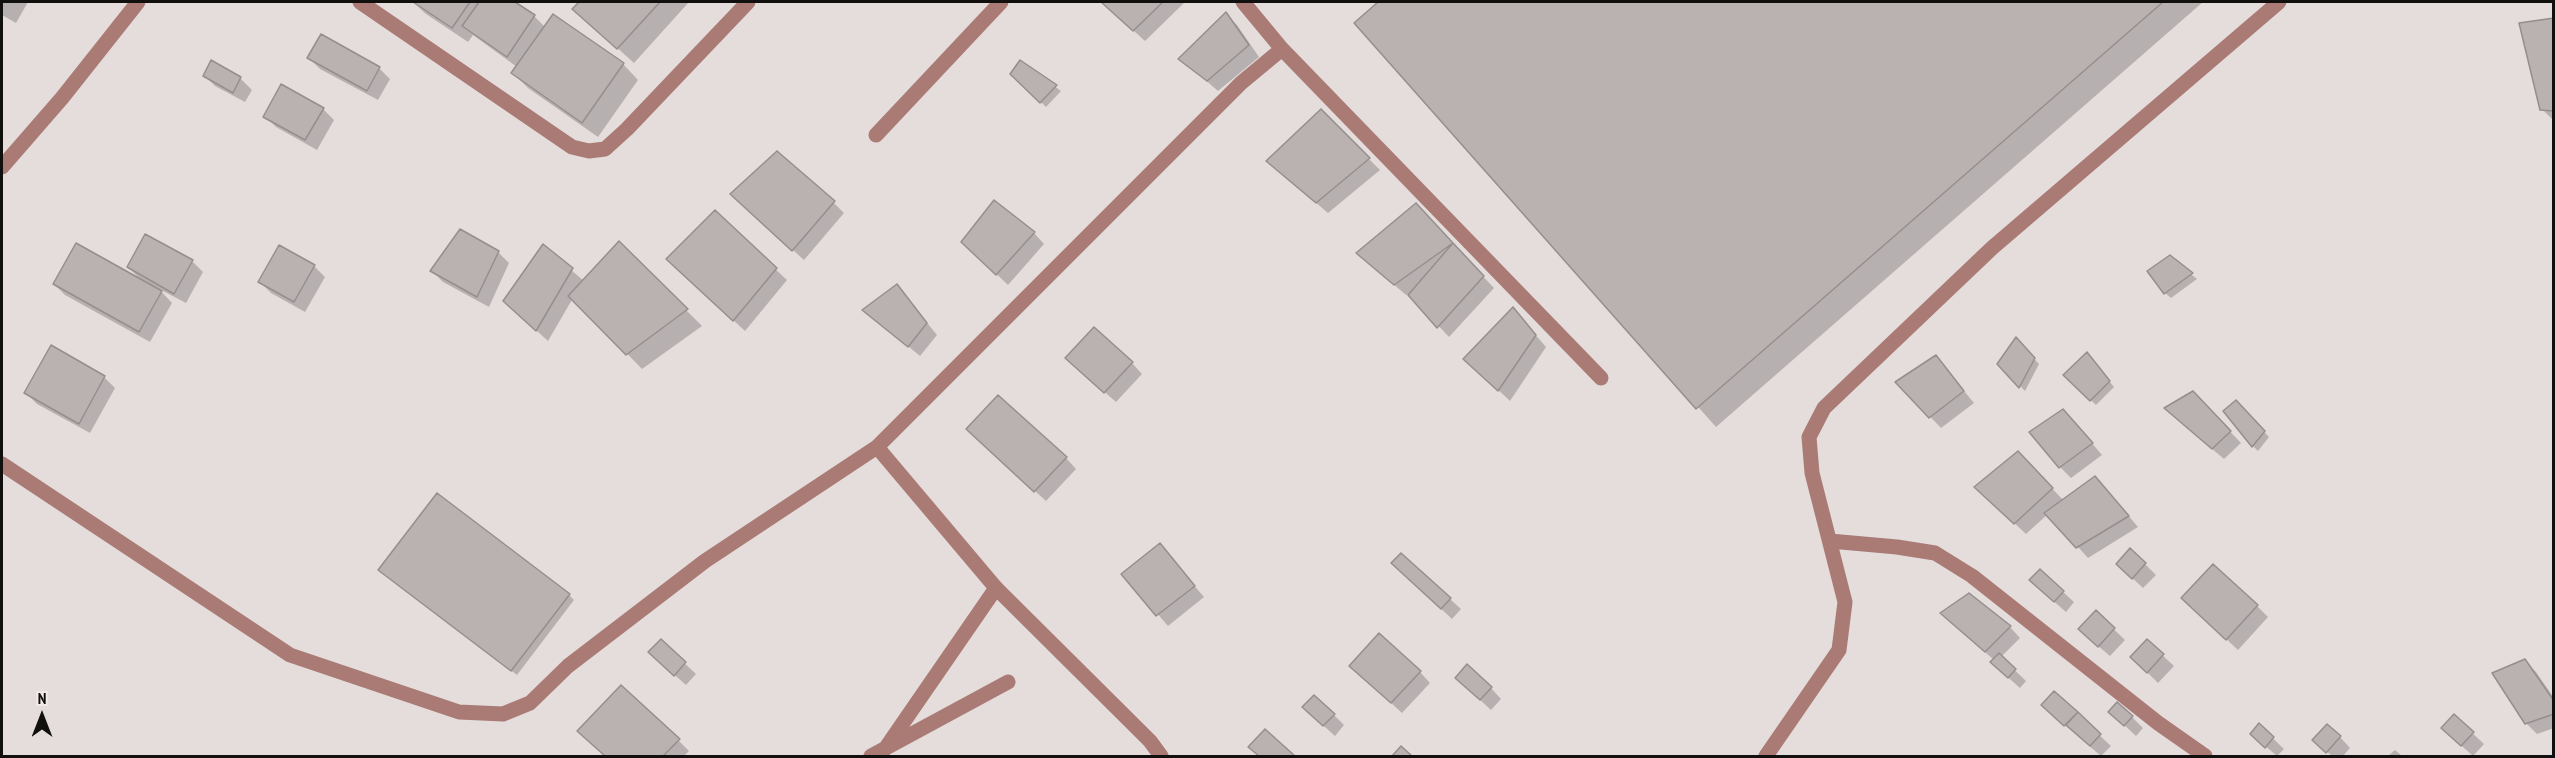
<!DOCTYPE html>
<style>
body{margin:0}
#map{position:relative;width:2555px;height:758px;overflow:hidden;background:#e4dddc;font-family:"PT Sans Narrow",sans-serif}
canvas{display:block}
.frame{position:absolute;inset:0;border:3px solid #120f0f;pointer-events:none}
.north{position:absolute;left:12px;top:686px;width:60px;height:60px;-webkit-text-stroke:4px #f1eae9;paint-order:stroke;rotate:0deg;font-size:16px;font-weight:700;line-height:24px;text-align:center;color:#120f0f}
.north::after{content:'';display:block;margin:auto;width:21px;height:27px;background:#120f0f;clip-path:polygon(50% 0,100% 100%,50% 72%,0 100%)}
</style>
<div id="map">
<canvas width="2555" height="758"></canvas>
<div class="frame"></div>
<div class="north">N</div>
</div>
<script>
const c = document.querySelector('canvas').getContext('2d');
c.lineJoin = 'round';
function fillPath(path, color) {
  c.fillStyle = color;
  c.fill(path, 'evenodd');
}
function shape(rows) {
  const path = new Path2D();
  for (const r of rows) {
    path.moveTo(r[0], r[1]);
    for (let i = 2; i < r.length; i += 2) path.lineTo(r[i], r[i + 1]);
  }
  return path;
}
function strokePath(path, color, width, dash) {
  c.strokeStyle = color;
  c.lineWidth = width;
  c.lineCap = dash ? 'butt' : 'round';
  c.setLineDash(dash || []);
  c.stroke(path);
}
const shadow = shape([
 [2,2,28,2,16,23,2,15],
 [413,2,513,2,534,16,545,27,623,64,638,80,598,137,528,88,513,73,517,67,473,35,468,42,426,14],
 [581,2,689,2,634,63,574,9],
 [1102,2,1185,2,1145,41],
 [1380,2,2203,2,1716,427,1356,23],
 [1226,15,1237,25,1259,57,1218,91,1181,59],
 [2554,20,2554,121,2542,109],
 [309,58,379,68,390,79,378,100,320,69],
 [211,62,241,79,252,90,245,102,215,86,204,75],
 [1021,62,1061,91,1046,107,1012,74],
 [323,109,334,120,317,150,276,127,265,116],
 [1321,111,1380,170,1328,213,1279,171],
 [833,202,844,213,804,260,743,205],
 [715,213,787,280,745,331,679,270],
 [1426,216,1494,288,1449,337,1409,294,1406,295,1369,263],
 [1034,233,1044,244,1008,285,963,242],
 [146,236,192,261,203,272,186,303,159,289,172,303,150,342,65,295,54,284,141,280,128,267],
 [619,243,702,326,642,369,573,298,548,341,516,312,544,247,584,281],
 [498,252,509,263,489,307,443,282,432,271],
 [2170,257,2197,279,2171,298,2165,293],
 [314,266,325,277,305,312,271,293,260,282],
 [897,286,937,335,920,356,864,310],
 [1513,309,1546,347,1510,401,1476,369],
 [2016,339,2039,364,2025,391,1999,364],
 [1936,357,1974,403,1941,428,1897,382],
 [2092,360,2114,387,2096,405,2065,375],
 [1132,363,1142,374,1116,402,1078,369],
 [104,377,115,388,90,433,37,404,26,393],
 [2236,402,2269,437,2258,451,2253,446],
 [2204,404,2241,443,2224,459,2177,419],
 [2074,422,2102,455,2071,478,2060,467],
 [979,440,1066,458,1076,469,1046,501],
 [2029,464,2064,501,2106,489,2138,527,2088,558,2048,514,2026,534,1976,487],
 [1159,545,1204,597,1168,626,1123,574],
 [2145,564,2156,575,2143,588,2129,575],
 [2040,571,2074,602,2066,612,2042,591],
 [1404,574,1450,599,1461,609,1452,619],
 [385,575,569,595,574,600,517,675],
 [2257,606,2268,617,2238,650,2194,609],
 [2096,612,2125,640,2110,656,2091,640],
 [1953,624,2010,627,2020,638,2001,657,2026,681,2020,688,2003,673,1994,660],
 [661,641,696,674,686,685,661,663],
 [2147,641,2174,666,2158,683,2143,668],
 [2525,661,2536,672,2554,698,2554,728,2537,734,2526,723],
 [1420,672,1430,683,1402,713,1362,676],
 [1467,688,1491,688,1501,699,1491,710],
 [2055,694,2111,746,2101,756,2054,716],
 [1334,715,1344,725,1335,736,1315,718],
 [2454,716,2484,744,2473,756,2454,739],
 [2132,717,2143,728,2136,736,2121,722],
 [2259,725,2284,749,2277,756,2263,744],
 [2340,737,2350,748,2343,756,2332,756,2314,740],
 [678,740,689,751,684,756,606,756,590,742],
 [2395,750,2402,756,2388,756]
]);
const building = shape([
 [413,2,470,2,452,28,413,2],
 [479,2,515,2,535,15,507,57,462,26,479,2],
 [579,2,660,2,617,49,572,9,579,2],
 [1101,2,1163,2,1133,31,1101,2],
 [1378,2,2163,2,1696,409,1354,23,1378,2],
 [1226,12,1249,45,1207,81,1178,59,1226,12],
 [553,14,624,63,582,123,511,73,553,14],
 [2554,18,2554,111,2540,110,2519,23,2554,18],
 [321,34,380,67,367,91,307,58,321,34],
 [211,60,241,77,233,93,203,76,211,60],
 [1020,60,1057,85,1040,103,1010,74,1020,60],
 [281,84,324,108,305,140,263,117,281,84],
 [1321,109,1370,158,1316,203,1266,161,1321,109],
 [777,151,835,201,792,251,730,194,777,151],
 [994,200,1035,232,996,275,961,242,994,200],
 [1416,203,1453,243,1394,285,1356,253,1416,203],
 [715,210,777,268,733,321,666,259,715,210],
 [460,229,499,251,477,297,430,271,460,229],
 [145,234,193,260,174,294,127,267,145,234],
 [619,241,688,309,626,355,568,296,619,241],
 [76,243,162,291,139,332,53,284,76,243],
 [1453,243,1484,276,1437,328,1408,295,1453,243],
 [543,244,573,268,536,331,503,301,543,244],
 [279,245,315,265,294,302,258,282,279,245],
 [2170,255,2193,273,2164,294,2147,271,2170,255],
 [897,284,927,323,908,347,862,310,897,284],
 [1513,307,1536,335,1498,391,1463,359,1513,307],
 [1094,327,1133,362,1104,393,1065,358,1094,327],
 [2016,337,2035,358,2019,388,1997,364,2016,337],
 [51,345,105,376,79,424,24,393,51,345],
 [2087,352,2110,381,2090,401,2063,375,2087,352],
 [1936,355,1964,391,1929,418,1895,382,1936,355],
 [2193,391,2231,431,2212,449,2164,408,2193,391],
 [998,395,1067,457,1034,492,966,429,998,395],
 [2236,400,2265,431,2252,447,2223,411,2236,400],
 [2063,409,2093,443,2059,468,2029,432,2063,409],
 [2018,451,2053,488,2014,524,1974,487,2018,451],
 [2095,476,2129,516,2076,548,2044,513,2095,476],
 [437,493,570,594,511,671,378,570,437,493],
 [1160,543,1195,586,1156,616,1121,574,1160,543],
 [2130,548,2146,563,2132,579,2116,564,2130,548],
 [1401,553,1451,598,1441,609,1391,563,1401,553],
 [2213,564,2258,605,2226,640,2181,598,2213,564],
 [2040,569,2064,591,2054,602,2029,580,2040,569],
 [1969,593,2011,626,1985,652,1940,613,1969,593],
 [2096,610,2115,628,2098,647,2078,629,2096,610],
 [1379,633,1421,671,1391,703,1349,666,1379,633],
 [661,639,686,662,674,676,648,652,661,639],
 [2147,639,2164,654,2147,673,2130,657,2147,639],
 [1999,653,2016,669,2008,678,1990,662,1999,653],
 [2525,659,2554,701,2554,714,2525,724,2492,673,2525,659],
 [1467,664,1492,687,1480,700,1455,678,1467,664],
 [621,685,680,739,663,756,605,756,577,731,621,685],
 [2054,691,2078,712,2064,726,2041,705,2054,691],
 [1314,695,1335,714,1323,726,1302,707,1314,695],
 [2117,702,2133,716,2124,726,2108,712,2117,702],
 [2078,712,2101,734,2090,746,2066,725,2078,712],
 [2454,714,2474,732,2461,746,2441,728,2454,714],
 [2259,723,2274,737,2265,748,2250,734,2259,723],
 [2327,724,2341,736,2326,753,2312,740,2327,724],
 [1265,729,1295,756,1259,756,1248,747,1265,729],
 [1401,746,1412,756,1392,756,1401,746]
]);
const service = shape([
 [885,749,996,588],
 [871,756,1008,682]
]);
const minor = shape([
 [360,2,572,147,589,151,605,149,627,129,748,2],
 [1282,49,1601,378],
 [876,135,1001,2],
 [2,167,62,98,138,2],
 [877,447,996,588,1150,741,1161,756],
 [2,464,290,655,459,712,503,714,530,703,568,666,705,561,877,447,1241,83,1282,49,1243,2],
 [1830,541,1897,547,1935,553,1972,576,2158,723,2205,756],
 [1766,756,1839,650,1845,602,1812,473,1809,437,1824,408,1992,248,2279,2]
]);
fillPath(shadow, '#0003');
fillPath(building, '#b9b2b1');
strokePath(building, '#958e8e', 1.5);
strokePath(service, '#aa7b75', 15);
strokePath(minor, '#aa7b75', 15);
</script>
